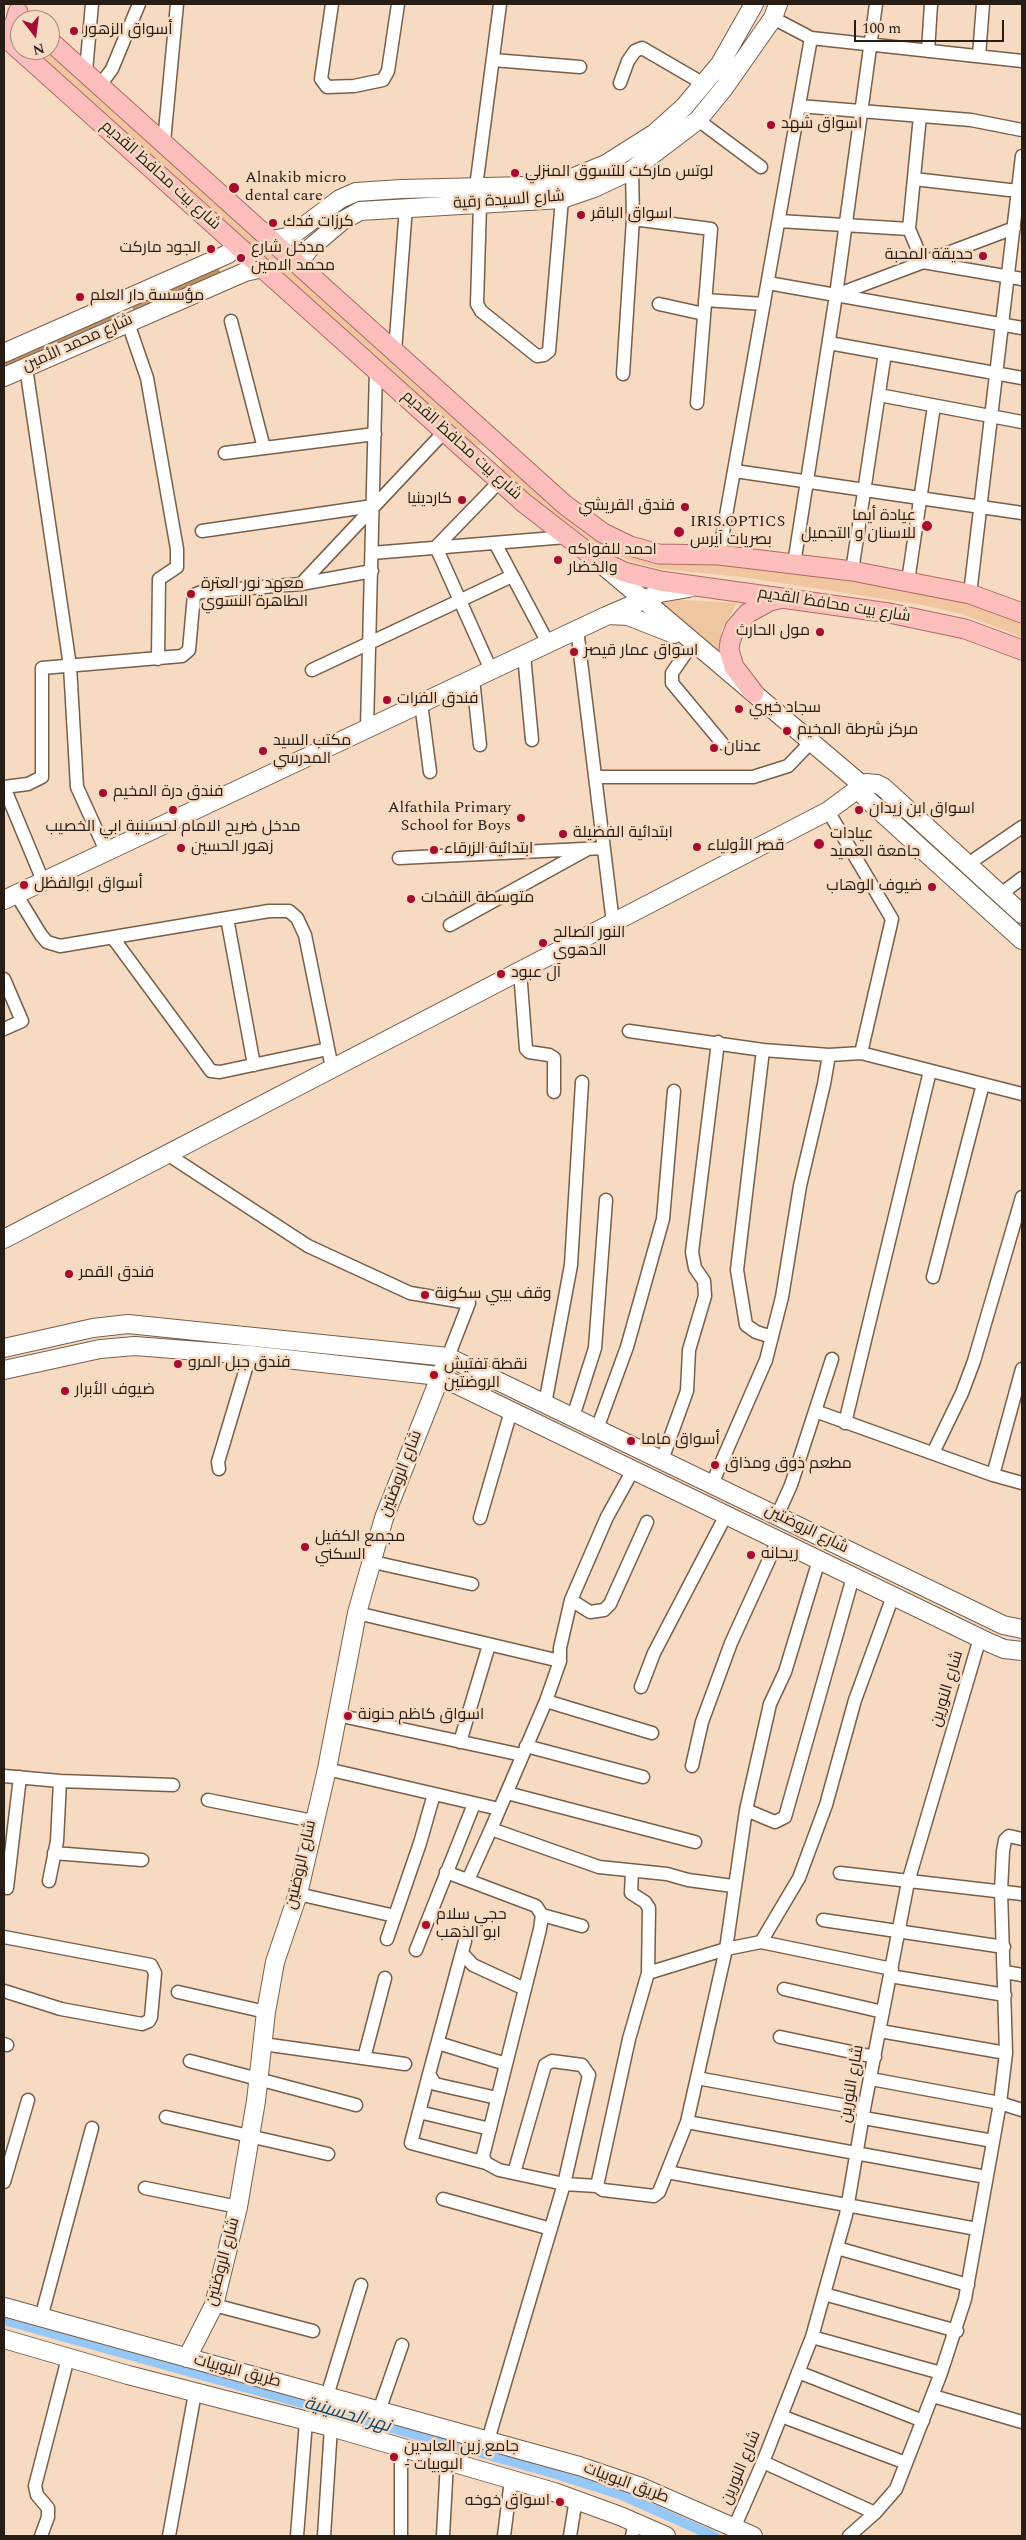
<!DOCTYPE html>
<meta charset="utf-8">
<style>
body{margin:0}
#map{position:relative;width:1026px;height:2540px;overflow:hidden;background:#f6dac1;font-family:Spectral,serif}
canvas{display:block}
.frame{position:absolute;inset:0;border:5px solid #271d14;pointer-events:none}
.north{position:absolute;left:10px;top:10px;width:50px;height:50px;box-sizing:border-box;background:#f6dac1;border:1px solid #a38e7c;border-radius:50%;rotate:165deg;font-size:14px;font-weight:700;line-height:20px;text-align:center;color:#271d14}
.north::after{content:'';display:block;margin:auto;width:18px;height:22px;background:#a60c31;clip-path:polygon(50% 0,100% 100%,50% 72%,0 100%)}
.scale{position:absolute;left:854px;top:20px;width:150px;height:22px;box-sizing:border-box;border:2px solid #271d14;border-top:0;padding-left:6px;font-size:15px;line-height:18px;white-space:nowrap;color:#271d14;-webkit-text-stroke:4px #f6dac1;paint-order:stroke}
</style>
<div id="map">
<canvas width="1026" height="2540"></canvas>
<div class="frame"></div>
<div class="north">N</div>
<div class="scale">100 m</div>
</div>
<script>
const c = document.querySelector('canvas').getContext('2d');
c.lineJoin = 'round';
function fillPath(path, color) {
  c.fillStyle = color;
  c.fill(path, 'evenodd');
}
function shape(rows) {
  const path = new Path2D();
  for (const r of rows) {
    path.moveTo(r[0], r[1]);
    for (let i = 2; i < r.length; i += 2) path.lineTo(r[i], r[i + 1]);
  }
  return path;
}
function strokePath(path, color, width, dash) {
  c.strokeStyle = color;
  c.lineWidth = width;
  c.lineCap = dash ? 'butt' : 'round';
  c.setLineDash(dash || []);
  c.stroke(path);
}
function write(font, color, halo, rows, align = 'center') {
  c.font = font + ' Spectral,Cairo,serif';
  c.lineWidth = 5;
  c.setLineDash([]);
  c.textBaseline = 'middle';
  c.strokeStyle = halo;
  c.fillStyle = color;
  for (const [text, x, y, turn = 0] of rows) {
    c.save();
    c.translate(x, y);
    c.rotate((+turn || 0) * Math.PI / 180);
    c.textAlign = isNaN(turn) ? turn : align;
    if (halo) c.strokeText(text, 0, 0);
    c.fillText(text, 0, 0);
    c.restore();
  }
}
const green = shape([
 [34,50,50,50,483,443,482,445,472,445],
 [502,463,506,463,564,515,700,561,814,575,959,600,1022,621,1022,637,962,614,922,605,743,577,660,569,631,561,603,548,556,517,501,469],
 [665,599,737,603,722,629,719,650,663,607,659,601]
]);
const forest = shape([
 [218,267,221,274,134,311,131,305],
 [113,313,116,319,4,368,4,361]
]);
const canal = shape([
 [4,2320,553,2473,619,2494,714,2536]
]);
const street = shape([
 [332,4,321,79,327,87,354,86,383,80,388,71,398,4],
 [773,18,811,38,1022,61],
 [928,51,931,4],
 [979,56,983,4],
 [493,60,580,67],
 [86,71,92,4],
 [620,83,628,61,635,51,642,48,704,84],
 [101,84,112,69,139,4],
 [799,106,971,120,1022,130],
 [920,116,909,229,923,262,1022,279],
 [698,120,761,167],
 [164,142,177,4],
 [914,179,1018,191],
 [476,187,500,4],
 [480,204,477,304,481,311,537,356,544,355,549,351,562,199],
 [633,219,711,229,697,403],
 [779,221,909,229],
 [768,283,1022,328],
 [836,295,1014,228],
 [705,300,764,304],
 [659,304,704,314],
 [231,321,264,448],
 [128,323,147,378,177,549,177,567,159,579,158,659],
 [829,343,1022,378],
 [395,351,406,207],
 [26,367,70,666,77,787,106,851],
 [623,374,633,219,632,170],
 [879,395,1022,422],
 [225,453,375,434],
 [735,471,1022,513],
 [202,531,373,506],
 [495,543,548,643],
 [372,553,566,537],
 [719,555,811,38],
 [794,564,836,295,876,4],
 [852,571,885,353],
 [908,581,934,406],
 [301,584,445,431],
 [970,594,1022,156],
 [577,629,613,923],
 [692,644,672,673,672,683,722,743],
 [524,655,532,740],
 [312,670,512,576],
 [491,670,436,547,500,481],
 [473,679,480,745],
 [421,703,430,772],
 [367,728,376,369],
 [595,777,753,777,788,766,811,742],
 [828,811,892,919,861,1053],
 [399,858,604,848],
 [968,864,1022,827],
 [43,881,4,787,28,784,42,777,42,668,182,656,189,650,194,595,201,592,301,584,372,571],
 [16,894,41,935,47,942,60,946,269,911,289,911,297,918,305,935,332,1068],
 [1001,894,1022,878],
 [227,918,254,1065],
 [450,925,586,850],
 [113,938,211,1071,220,1072,328,1049],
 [520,971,526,1049,529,1052,549,1055,554,1058,554,1092],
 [4,979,22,1021,4,1029],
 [629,1031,763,1050,829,1055,861,1053,1022,1094],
 [763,1050,737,1270,746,1325,756,1332,772,1337],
 [167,1154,308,1246,410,1293,469,1303,448,1357],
 [933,1277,983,1084],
 [545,1404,571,1265,582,1082],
 [815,1411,993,1475,1022,1483],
 [573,1417,595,1348,606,1200],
 [845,1423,930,1071],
 [597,1429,627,1347,663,1219,674,1091],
 [933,1453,962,1393,974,1361,1022,1197],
 [662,1460,687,1391,689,1350,705,1296,704,1281,695,1268,692,1252,718,1042],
 [219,1469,218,1462,250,1355],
 [633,1470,607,1517,571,1600,560,1648,560,1661,546,1701,491,1829,599,1867,667,1874,688,1880,733,1886],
 [993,1475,1022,1369],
 [712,1484,766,1360,782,1297,800,1186,824,1084,829,1055],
 [777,1516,791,1485,832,1359],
 [480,1518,511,1411],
 [373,1562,472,1584],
 [571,1600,590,1612,604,1610,610,1604,647,1522],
 [357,1613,560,1661],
 [641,1687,654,1653,726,1515],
 [546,1701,652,1733],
 [337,1715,522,1755],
 [460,1742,489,1645],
 [526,1746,643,1777],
 [692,1766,702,1722,731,1643,778,1540],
 [327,1769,499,1809],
 [4,1776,60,1781,173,1785],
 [507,1793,695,1842],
 [208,1800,313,1821],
 [746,1810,775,1822,785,1817,853,1577],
 [54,1853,142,1860],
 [632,1871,631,1893,645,1902,649,1908,648,1973,726,1949,761,1942,892,1969],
 [446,1872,536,1906,542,1915,540,1929,483,2156,486,2163,499,2170,564,2184,597,2186,603,2190,654,2196,659,2192,687,2122,726,1949,746,1810,770,1704,785,1672,819,1560],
 [840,1873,1022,1894],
 [468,1880,491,1829],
 [49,1881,57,1841,60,1781],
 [7,1888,20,1777],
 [298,1894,395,1916],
 [542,1915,582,1926],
 [823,1920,1004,1947],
 [4,1937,151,1965,155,1973,151,2017,149,2021,142,2024,61,2009,4,1991],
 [387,1939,420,1843,434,1794],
 [465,1941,429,2074,435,2084,497,2098],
 [761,1942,799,1878,826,1805,855,1700,893,1596],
 [416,1950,474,1804],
 [462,1953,473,1965,525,1989],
 [1005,1972,1022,1975],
 [890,1976,1005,1995],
 [784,1989,883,2012],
 [178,1992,266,2012],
 [880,2031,1006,2053],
 [780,2037,875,2057],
 [438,2043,506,2064],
 [4,2044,7,2045],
 [263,2044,405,2064],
 [364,2058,385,1978],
 [190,2061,356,2105],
 [429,2074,411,2143,486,2163],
 [697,2078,864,2109],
 [871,2079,1000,2103,1022,2110],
 [419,2112,490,2129],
 [166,2117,328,2154],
 [864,2118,993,2141],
 [687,2122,986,2177],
 [667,2172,977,2229],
 [4,2182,28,2100],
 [597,2186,629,2039,648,1973],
 [145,2188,238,2207],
 [443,2199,551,2229],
 [837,2248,968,2285],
 [824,2294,957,2331],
 [214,2305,313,2331],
 [41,2318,92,2128],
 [812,2337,941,2373],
 [798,2372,923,2421],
 [327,2396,361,2285],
 [933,2396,1022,2422],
 [379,2411,402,2345],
 [781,2416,906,2463],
 [488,2440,564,2184,589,2075,582,2065,552,2061,545,2065,514,2173],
 [401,2449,401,2536],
 [763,2462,875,2513],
 [734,2528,763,2462,812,2337,846,2215,864,2109,908,1882,980,1638],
 [41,2536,48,2517,48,2508,37,2495,35,2486,68,2358],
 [169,2536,195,2393],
 [297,2536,306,2421],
 [324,2536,331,2427],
 [443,2536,447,2462],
 [504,2536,511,2480],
 [570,2536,576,2499],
 [632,2536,635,2522],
 [849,2536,875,2513,896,2489,941,2373,965,2299,1000,2103,1006,2053,1001,1891,1003,1851,1005,1840,1009,1836,1022,1839]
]);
const secondary = shape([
 [273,240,291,236,340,199,356,192,401,189,527,186,569,179,606,164,655,133,684,107,720,64,754,4],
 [303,267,303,257,309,249,342,221,360,211,562,199,594,188,632,170,698,120,724,88,773,18,778,4],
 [4,353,228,254,233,248,233,242],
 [4,377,245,272,263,268],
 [605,567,862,785,863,795,869,801,1022,940],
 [609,615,628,616,674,634],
 [4,900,606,616,660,593,689,588],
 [4,1239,828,811,866,783,877,784,883,787,1022,914],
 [4,1348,93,1328,128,1324,448,1357,1003,1625,1022,1629],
 [4,1370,100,1349,135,1346,250,1355,439,1376,990,1643,1004,1649,1022,1651],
 [4,2307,579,2466,641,2487,753,2536],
 [4,2339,128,2375,331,2427,554,2492,620,2516,666,2536],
 [187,2358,214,2305,238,2207,256,2101,266,2012,275,1962,298,1894,327,1769,357,1613,384,1518,444,1367]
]);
const primary = shape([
 [4,32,14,26,18,12],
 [4,36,524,503,595,558,624,572,660,581,889,613,965,629,1022,650],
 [50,41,565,505,603,533,630,546,659,554,719,555,852,571,970,594,1022,613],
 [754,693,734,667,729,650,730,642,735,628,748,613,770,601,779,599]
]);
const markers = [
 [74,31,5,"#a60c31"],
 [771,125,5,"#a60c31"],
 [515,173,5,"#a60c31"],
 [234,188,6,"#a60c31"],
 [581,215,5,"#a60c31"],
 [273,223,5,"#a60c31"],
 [211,249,5,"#a60c31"],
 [983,256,5,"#a60c31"],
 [241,258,5,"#a60c31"],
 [80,297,5,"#a60c31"],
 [462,500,5,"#a60c31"],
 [685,507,5,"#a60c31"],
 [927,526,6,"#a60c31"],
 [679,532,6,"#a60c31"],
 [558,560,5,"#a60c31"],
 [191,594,5,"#a60c31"],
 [820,632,5,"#a60c31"],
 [574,652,5,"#a60c31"],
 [387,700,5,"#a60c31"],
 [739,709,5,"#a60c31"],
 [787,731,5,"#a60c31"],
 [714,748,5,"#a60c31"],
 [263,751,5,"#a60c31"],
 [103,793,5,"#a60c31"],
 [173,810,5,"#a60c31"],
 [859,810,5,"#a60c31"],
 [521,818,5,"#a60c31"],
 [563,834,5,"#a60c31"],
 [819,844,6,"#a60c31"],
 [697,847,5,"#a60c31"],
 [181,848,5,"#a60c31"],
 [434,850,5,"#a60c31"],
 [24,885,5,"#a60c31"],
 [932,887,5,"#a60c31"],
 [411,899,5,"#a60c31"],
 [543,943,5,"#a60c31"],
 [501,974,5,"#a60c31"],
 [69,1274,5,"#a60c31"],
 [425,1295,5,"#a60c31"],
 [178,1364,5,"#a60c31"],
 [434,1375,5,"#a60c31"],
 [65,1391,5,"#a60c31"],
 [631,1441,5,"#a60c31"],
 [715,1465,5,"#a60c31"],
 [305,1547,5,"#a60c31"],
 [751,1555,5,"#a60c31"],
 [348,1716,5,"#a60c31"],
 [426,1925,5,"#a60c31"],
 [394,2457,5,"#a60c31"],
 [560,2502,5,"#a60c31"]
];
const poiNames = [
 ["أسواق الزهور",84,31],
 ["اسواق شهد",781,125],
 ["لوتس ماركت للتسوق المنزلي",525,173],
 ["Alnakib micro",245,179],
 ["dental care",245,197],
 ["اسواق الباقر",591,215],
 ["كرزات فدك",283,223],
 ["الجود ماركت",201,249,"right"],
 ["مدخل شارع",251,249],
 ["محمد الامين",251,267],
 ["حديقة المحبة",973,256,"right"],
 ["مؤسسة دار العلم",90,297],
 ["كاردينيا",452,500,"right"],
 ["فندق القريشي",675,507,"right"],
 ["عيادة أيما",916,517,"right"],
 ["للاسنان و التجميل",916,535,"right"],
 ["IRIS.OPTICS",690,523],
 ["بصريات آيرس",690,541],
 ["احمد للفواكه",568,551],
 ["والخضار",568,569],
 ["معهد نور العترة",201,585],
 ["الطاهرة النسوي",201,603],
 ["مول الحارث",810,632,"right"],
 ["اسواق عمار قيصر",584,652],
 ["فندق الفرات",397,700],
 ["سجاد خيري",749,709],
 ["مركز شرطة المخيم",797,731],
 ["مكتب السيد",273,742],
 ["المدرسي",273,760],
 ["عدنان",724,748],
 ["فندق درة المخيم",113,793],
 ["Alfathila Primary",511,809,"right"],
 ["School for Boys",511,827,"right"],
 ["اسواق ابن زيدان",869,810],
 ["مدخل ضريح الامام لحسينية ابي الخصيب",173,828,"center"],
 ["ابتدائية الفضيلة",573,834],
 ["عيادات",830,835],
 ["جامعة العميد",830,853],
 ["قصر الأولياء",707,847],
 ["زهور الحسين",191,848],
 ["ابتدائية الزرقاء",444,850],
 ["أسواق ابوالفظل",34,885],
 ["ضيوف الوهاب",922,887,"right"],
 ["متوسطة النفحات",421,899],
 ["النور الصالح",553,934],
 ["الدهوي",553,952],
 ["آل عبود",511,974],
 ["فندق القمر",79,1274],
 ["وقف بيبي سكونة",435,1295],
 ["فندق جبل المرو",188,1364],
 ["نقطة تفتيش",444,1366],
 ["الروضتين",444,1384],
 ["ضيوف الأبرار",75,1391],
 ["أسواق ماما",641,1441],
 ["مطعم ذوق ومذاق",725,1465],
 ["مجمع الكفيل",315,1538],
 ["السكني",315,1556],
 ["ريحانه",761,1555],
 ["اسواق كاظم حنونة",358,1716],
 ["حجي سلام",436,1916],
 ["ابو الذهب",436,1934],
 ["جامع زين العابدين",404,2448],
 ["- البوبيات",404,2466],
 ["اسواق خوخه",550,2502,"right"]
];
const streetNames = [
 ["شارع بيت محافظ القديم",160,176,42],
 ["شارع السيدة رقية",509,201,-4],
 ["شارع محمد الأمين",78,344,-24],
 ["شارع بيت محافظ القديم",461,446,42],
 ["شارع بيت محافظ القديم",834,606,9],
 ["شارع الروضتين",402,1474,-69],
 ["شارع الروضتين",806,1530,26],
 ["شارع النورين",948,1689,-73],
 ["شارع الروضتين",302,1865,-77],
 ["شارع النورين",853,2084,-80],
 ["شارع الروضتين",224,2262,-75],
 ["طريق البوبيات",237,2372,15],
 ["شارع النورين",742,2468,-67],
 ["طريق البوبيات",626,2484,20]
];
const waterNames = [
 ["نهر الحسينية",347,2416,16]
];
fillPath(green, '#efc6a0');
fillPath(forest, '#c19163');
strokePath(canal, '#95c8f6', 10);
strokePath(street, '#775f49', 15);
strokePath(secondary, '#775f49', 20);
strokePath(primary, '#af6a64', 21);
strokePath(street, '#fff', 12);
strokePath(secondary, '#fff', 18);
strokePath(primary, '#fbbebc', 19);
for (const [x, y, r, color] of markers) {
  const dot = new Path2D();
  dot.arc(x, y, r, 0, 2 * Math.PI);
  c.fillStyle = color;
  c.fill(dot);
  strokePath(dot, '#f6dac1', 2);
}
write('16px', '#271d14', '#f6dac1', poiNames, 'left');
write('16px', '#271d14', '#f6dac1', streetNames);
write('italic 18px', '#0e4872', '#f6dac1', waterNames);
</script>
